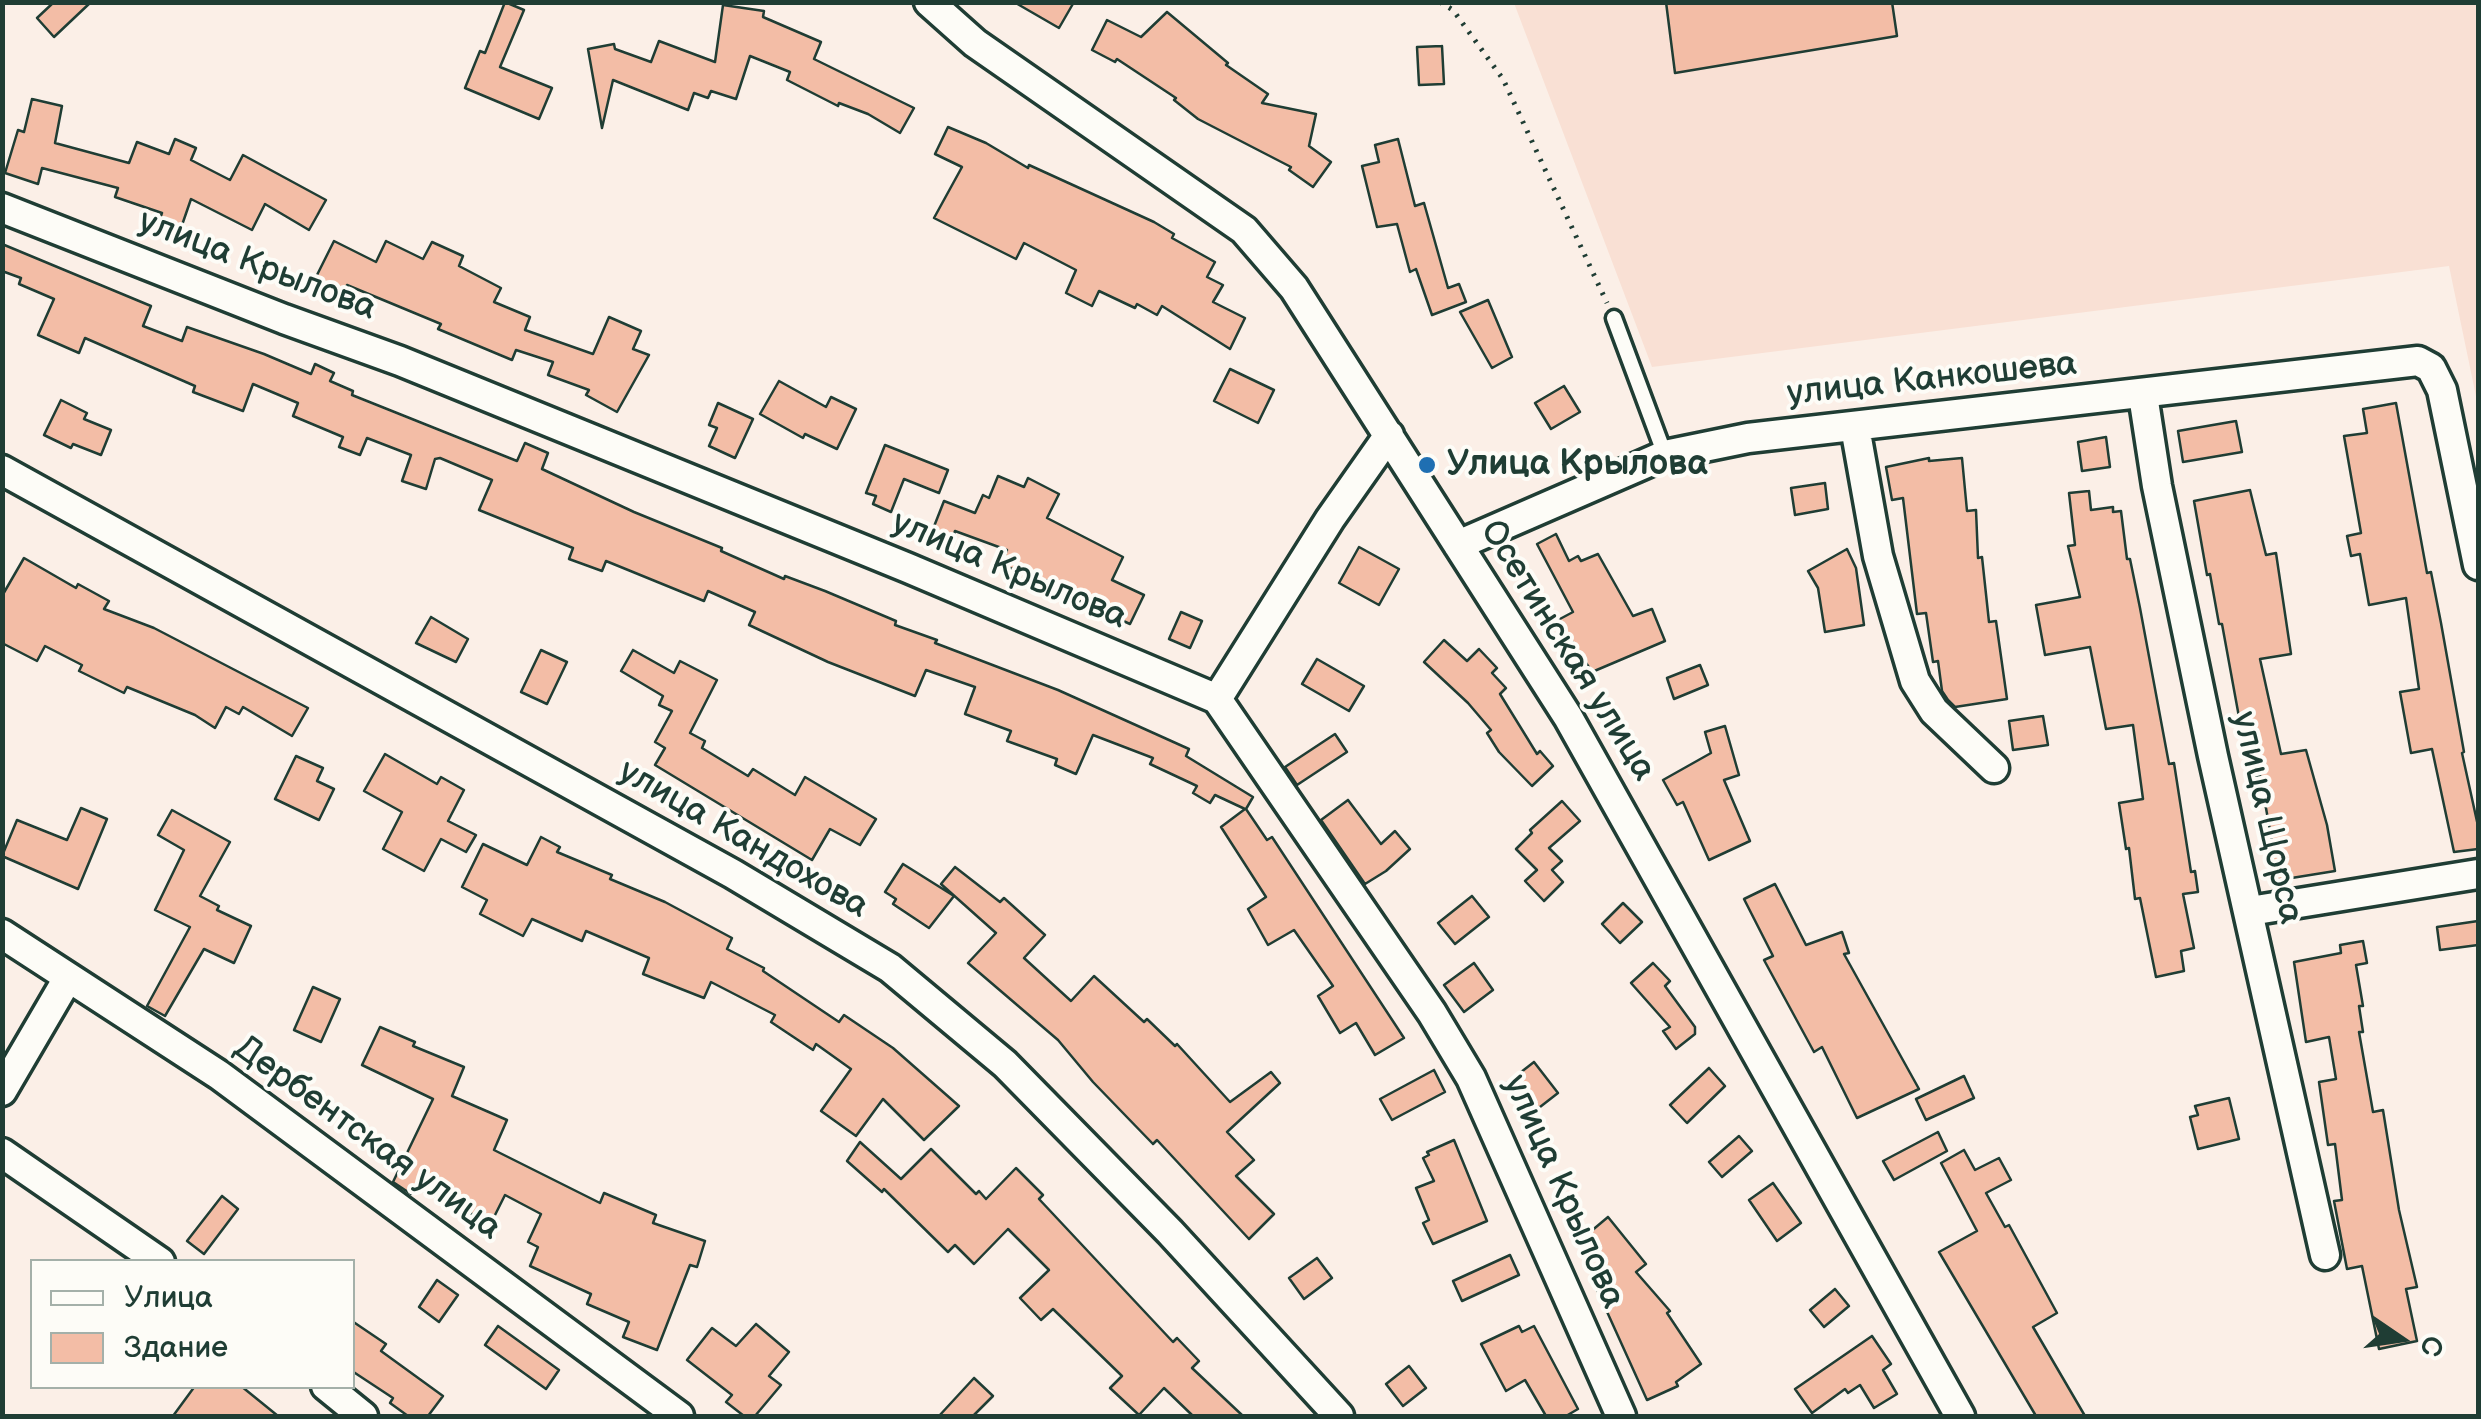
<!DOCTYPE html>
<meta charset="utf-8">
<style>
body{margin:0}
#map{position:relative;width:2481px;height:1419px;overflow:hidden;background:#fbefe7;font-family:"Balsamiq Sans",sans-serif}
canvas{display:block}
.frame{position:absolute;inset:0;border:5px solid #1f3d34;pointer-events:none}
.legend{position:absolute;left:30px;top:1259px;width:325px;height:130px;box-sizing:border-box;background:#fdfcf7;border:2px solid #a4b0a9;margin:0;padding:12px 18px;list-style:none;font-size:30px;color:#1f3d34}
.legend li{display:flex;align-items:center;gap:20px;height:50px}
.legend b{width:50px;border:2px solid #a4b0a9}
.north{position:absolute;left:2351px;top:1289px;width:100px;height:100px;-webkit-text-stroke:8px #fdfcf7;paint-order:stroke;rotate:103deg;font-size:28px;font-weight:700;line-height:40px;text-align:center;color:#1f3d34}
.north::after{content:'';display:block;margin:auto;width:35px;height:45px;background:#1f3d34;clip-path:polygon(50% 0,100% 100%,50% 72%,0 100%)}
</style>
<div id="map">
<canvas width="2481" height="1419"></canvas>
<div class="frame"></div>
<ul class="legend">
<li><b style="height:12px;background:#fdfcf7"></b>Улица</li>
<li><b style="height:28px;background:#f3bda6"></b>Здание</li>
</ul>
<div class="north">С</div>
</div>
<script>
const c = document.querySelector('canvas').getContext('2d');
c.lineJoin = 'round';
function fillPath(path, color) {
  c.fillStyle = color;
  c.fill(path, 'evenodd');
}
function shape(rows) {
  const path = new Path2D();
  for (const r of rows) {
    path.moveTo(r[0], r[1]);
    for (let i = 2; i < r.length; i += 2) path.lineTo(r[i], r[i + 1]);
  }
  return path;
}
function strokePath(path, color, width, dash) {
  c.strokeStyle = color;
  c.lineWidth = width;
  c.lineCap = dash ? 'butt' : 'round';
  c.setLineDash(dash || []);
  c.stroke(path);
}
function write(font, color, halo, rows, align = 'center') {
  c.font = font + ' "Balsamiq Sans",sans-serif';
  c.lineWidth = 8;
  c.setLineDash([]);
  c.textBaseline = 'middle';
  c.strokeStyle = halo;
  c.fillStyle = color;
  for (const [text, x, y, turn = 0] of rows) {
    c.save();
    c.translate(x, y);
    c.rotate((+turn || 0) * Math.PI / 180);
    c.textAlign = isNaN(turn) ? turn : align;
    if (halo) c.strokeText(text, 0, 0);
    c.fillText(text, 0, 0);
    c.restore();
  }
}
const built = shape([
 [1514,3,2478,3,2478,406,2449,266,1652,367]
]);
const building = shape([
 [54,2,91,2,54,37,37,18,54,2],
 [505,2,524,10,500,67,552,88,539,119,465,88,480,51,485,53,505,2],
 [1014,2,1074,2,1059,28,1014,2],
 [1666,2,1892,2,1897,36,1675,73,1666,2],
 [723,5,764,11,763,17,821,42,814,59,914,108,900,133,868,114,839,103,838,106,787,80,790,72,750,56,736,99,711,91,708,98,694,93,688,110,613,80,602,128,588,49,614,44,615,49,651,62,659,41,715,62,723,5],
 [1167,12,1228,63,1226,65,1268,94,1262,103,1316,114,1309,146,1331,162,1313,187,1289,170,1291,167,1198,119,1174,100,1176,98,1117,59,1115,62,1092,50,1107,20,1141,37,1167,12],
 [1442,46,1444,84,1419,85,1417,47,1442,46],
 [32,99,62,106,55,143,129,163,137,142,169,154,175,139,196,148,191,160,230,180,243,155,326,200,309,230,265,204,252,230,191,199,181,228,159,221,162,213,115,197,118,188,42,168,38,184,5,173,18,130,24,132,32,99],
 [948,127,986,143,1028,168,1029,165,1154,222,1174,234,1172,238,1215,262,1207,277,1223,285,1213,302,1245,318,1230,349,1162,306,1157,315,1137,304,1135,308,1099,291,1092,306,1066,293,1076,270,1024,243,1016,259,934,218,962,167,935,154,948,127],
 [1398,139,1415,206,1424,203,1448,288,1459,284,1466,302,1432,315,1416,269,1410,272,1397,224,1377,227,1362,166,1379,162,1375,145,1398,139],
 [334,241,376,262,386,241,423,259,432,242,463,256,459,266,501,288,494,302,530,317,525,330,593,354,609,317,641,331,633,349,649,355,617,412,586,395,589,390,548,375,553,362,516,350,512,360,438,329,441,324,347,285,343,294,314,281,334,241],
 [2,244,151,306,143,326,182,341,187,327,264,354,311,374,315,364,334,373,330,381,353,391,352,395,517,461,525,443,548,453,542,469,634,512,722,548,721,551,784,579,785,576,825,591,896,621,895,625,937,640,935,643,1058,690,1189,749,1186,756,1253,797,1246,809,1267,840,1272,837,1404,1038,1375,1055,1356,1023,1340,1033,1318,996,1333,986,1294,930,1268,945,1248,909,1266,897,1221,827,1245,809,1215,795,1210,803,1193,793,1197,786,1150,764,1153,758,1093,735,1076,774,1055,765,1057,759,1007,741,1011,731,965,714,975,687,926,670,915,696,828,662,749,625,755,612,708,591,704,601,606,561,602,571,569,559,573,548,479,510,492,480,440,458,435,459,426,489,402,481,411,455,367,438,360,455,339,447,343,437,293,416,298,403,253,384,243,411,193,392,195,386,85,338,79,353,38,335,54,299,19,284,21,278,2,271,2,244],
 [1488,300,1512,357,1492,368,1460,312,1488,300],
 [1230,369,1274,390,1258,423,1214,401,1230,369],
 [779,381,826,407,831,397,856,409,837,449,805,434,803,438,760,414,779,381],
 [1564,386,1580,412,1551,429,1535,403,1564,386],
 [61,400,87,413,84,419,111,430,101,455,73,444,71,448,44,435,61,400],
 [718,403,753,419,735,458,709,446,717,428,709,425,718,403],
 [2396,403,2427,573,2431,572,2441,623,2464,752,2462,753,2478,826,2478,849,2454,852,2432,749,2411,753,2400,692,2419,689,2406,598,2369,605,2360,554,2351,556,2347,536,2361,533,2344,436,2367,433,2363,409,2396,403],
 [2236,421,2242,452,2183,462,2178,431,2236,421],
 [2106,437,2110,467,2082,471,2078,442,2106,437],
 [885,445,948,470,939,493,904,479,891,512,873,504,876,496,866,493,885,445],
 [1929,458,1929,461,1962,458,1967,511,1976,510,1978,558,1982,557,1989,622,1996,621,2007,699,1955,707,1948,700,1942,691,1938,661,1933,662,1926,613,1917,614,1903,498,1892,500,1886,467,1929,458],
 [998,476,1024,487,1028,478,1059,494,1047,518,1123,557,1112,580,1144,595,1130,624,1048,587,1050,582,1001,565,1007,550,955,531,953,537,933,529,944,501,975,513,983,495,989,498,998,476],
 [1825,483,1828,509,1795,515,1791,488,1825,483],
 [2250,490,2266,555,2276,553,2291,654,2260,659,2281,754,2306,750,2327,825,2335,871,2273,881,2267,848,2273,847,2260,775,2254,777,2244,728,2241,728,2222,624,2219,624,2210,574,2207,575,2194,501,2250,490],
 [2089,491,2091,510,2113,507,2113,512,2121,511,2127,559,2130,559,2140,608,2169,764,2174,763,2191,872,2195,871,2198,892,2183,894,2194,948,2181,951,2184,971,2156,977,2140,898,2135,899,2129,848,2126,849,2119,803,2143,799,2133,725,2106,729,2090,647,2045,655,2036,605,2080,597,2068,546,2075,545,2069,493,2089,491],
 [1556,534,1569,561,1578,556,1581,561,1598,554,1633,616,1652,609,1665,641,1592,672,1558,620,1573,612,1537,544,1556,534],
 [1359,547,1399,569,1379,605,1339,583,1359,547],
 [1847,549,1856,568,1864,625,1825,632,1818,588,1808,571,1847,549],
 [24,558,76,588,78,584,109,601,104,609,154,628,308,708,292,736,243,707,239,714,226,707,215,728,195,715,127,687,124,693,79,671,82,665,45,646,37,661,2,643,2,596,24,558],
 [1181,612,1202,621,1190,648,1169,639,1181,612],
 [431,617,468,639,456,662,416,643,431,617],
 [1444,640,1467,661,1479,649,1497,668,1492,673,1506,688,1500,694,1537,754,1540,751,1553,766,1532,786,1499,752,1487,733,1491,730,1468,703,1424,662,1444,640],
 [541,650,567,662,547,704,521,692,541,650],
 [633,650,674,673,680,661,717,680,690,733,705,741,702,748,748,776,753,769,795,795,805,777,876,819,860,845,830,829,812,860,655,765,665,748,655,742,672,711,659,705,663,696,621,671,633,650],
 [1317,659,1364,686,1349,711,1302,684,1317,659],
 [1700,665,1708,685,1674,699,1667,678,1700,665],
 [2043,716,2048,745,2013,750,2009,721,2043,716],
 [1725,726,1739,775,1724,780,1750,841,1709,860,1683,802,1677,805,1663,780,1711,753,1705,732,1725,726],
 [1335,734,1347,752,1297,785,1285,767,1335,734],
 [385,754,437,784,441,777,464,790,448,821,476,835,466,852,441,839,424,871,383,849,402,812,364,791,385,754],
 [296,756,323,768,317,781,334,789,319,820,275,799,296,756],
 [1348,800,1381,844,1395,831,1410,849,1386,871,1365,884,1321,820,1348,800],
 [1562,801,1580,821,1549,848,1562,861,1552,870,1563,882,1544,901,1525,881,1537,870,1516,849,1532,833,1530,830,1562,801],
 [81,808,107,819,78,889,2,856,17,820,67,840,81,808],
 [172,810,230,842,200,896,219,906,217,910,251,926,234,963,204,949,165,1016,147,1006,190,927,155,910,184,850,158,835,172,810],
 [541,837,560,847,557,852,612,875,610,879,665,902,732,938,727,949,764,968,763,971,839,1022,844,1015,893,1048,959,1106,924,1140,883,1099,856,1136,821,1111,851,1069,816,1044,813,1050,771,1022,775,1015,711,982,704,998,643,974,649,958,586,931,582,941,532,919,523,936,480,914,487,900,462,887,483,844,527,865,541,837],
 [903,864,954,896,929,928,893,904,896,899,885,892,903,864],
 [955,867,1000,902,1004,898,1045,935,1024,958,1071,1001,1094,976,1144,1022,1147,1019,1175,1046,1177,1044,1230,1102,1271,1072,1280,1083,1227,1132,1254,1160,1236,1176,1274,1214,1249,1239,1157,1140,1153,1144,1093,1082,1058,1040,968,963,996,933,941,884,955,867],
 [1775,884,1806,945,1842,932,1849,953,1844,954,1919,1089,1857,1118,1822,1047,1814,1052,1764,960,1773,956,1744,899,1775,884],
 [1472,896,1489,917,1455,944,1438,923,1472,896],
 [1623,903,1642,922,1620,943,1602,924,1623,903],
 [2478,921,2478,945,2440,950,2437,927,2478,921],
 [2363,941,2367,963,2356,965,2363,1006,2359,1006,2363,1032,2359,1032,2373,1112,2383,1110,2399,1210,2417,1287,2406,1289,2417,1341,2379,1349,2362,1266,2347,1269,2334,1201,2342,1200,2335,1144,2328,1145,2319,1082,2336,1079,2329,1037,2306,1042,2294,962,2341,953,2340,945,2363,941],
 [1474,963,1493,990,1464,1012,1444,985,1474,963],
 [1653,963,1670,981,1665,986,1695,1027,1695,1034,1676,1049,1663,1031,1670,1027,1631,983,1653,963],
 [313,987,340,999,321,1042,294,1030,313,987],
 [380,1027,415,1042,413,1046,464,1067,452,1096,507,1120,494,1150,600,1203,604,1193,656,1215,653,1223,705,1241,697,1267,690,1265,657,1350,623,1337,629,1322,587,1304,591,1294,530,1266,538,1247,528,1242,541,1214,505,1195,491,1223,415,1187,411,1194,393,1182,433,1099,362,1065,380,1027],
 [1534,1062,1558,1093,1531,1114,1507,1083,1534,1062],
 [1709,1068,1725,1086,1687,1123,1670,1105,1709,1068],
 [1434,1070,1445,1092,1392,1120,1380,1099,1434,1070],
 [1964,1076,1974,1098,1926,1120,1916,1099,1964,1076],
 [2229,1098,2239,1139,2198,1149,2190,1117,2198,1115,2195,1106,2229,1098],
 [1938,1132,1947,1151,1894,1180,1883,1161,1938,1132],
 [1739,1136,1752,1151,1722,1177,1709,1162,1739,1136],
 [1454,1140,1487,1221,1433,1244,1423,1223,1429,1220,1416,1188,1434,1181,1423,1158,1429,1155,1427,1152,1454,1140],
 [860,1142,901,1179,931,1149,976,1194,979,1191,986,1199,1016,1168,1043,1195,1039,1199,1173,1342,1177,1338,1199,1361,1192,1368,1243,1416,1193,1416,1164,1388,1139,1415,1110,1388,1122,1376,1053,1309,1041,1320,1020,1298,1049,1270,1008,1229,974,1264,955,1245,948,1252,884,1189,882,1192,847,1161,860,1142],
 [1964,1150,1975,1170,1999,1158,2011,1180,1986,1193,2005,1227,2009,1225,2057,1313,2033,1327,2085,1416,2036,1416,1939,1252,1977,1231,1941,1163,1964,1150],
 [1773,1183,1801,1223,1777,1241,1749,1200,1773,1183],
 [222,1196,238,1209,204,1254,187,1241,222,1196],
 [1608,1217,1646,1264,1636,1272,1670,1311,1667,1313,1701,1364,1676,1382,1678,1386,1647,1400,1594,1283,1612,1274,1583,1238,1608,1217],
 [1510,1255,1519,1275,1462,1301,1453,1281,1510,1255],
 [1317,1258,1332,1278,1304,1299,1289,1278,1317,1258],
 [437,1280,458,1295,439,1322,419,1307,437,1280],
 [1835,1289,1849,1306,1824,1327,1810,1310,1835,1289],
 [352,1321,386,1344,381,1351,443,1396,428,1416,408,1416,390,1403,393,1398,352,1371,352,1321],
 [756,1324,789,1352,769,1376,781,1385,755,1416,744,1416,726,1402,732,1395,687,1360,712,1328,736,1346,756,1324],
 [498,1326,559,1370,546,1389,485,1345,498,1326],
 [1519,1326,1522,1332,1534,1326,1578,1409,1566,1416,1546,1416,1525,1380,1506,1391,1481,1344,1519,1326],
 [1872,1336,1891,1364,1883,1370,1897,1394,1874,1408,1860,1385,1848,1393,1845,1389,1812,1413,1795,1389,1872,1336],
 [1409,1366,1426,1388,1403,1406,1386,1384,1409,1366],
 [974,1378,993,1396,973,1416,939,1416,974,1378],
 [195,1386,241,1386,278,1416,173,1416,195,1386]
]);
const path = shape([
 [1440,2,1453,10,1503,79,1607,303]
]);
const service = shape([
 [1614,318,1665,455]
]);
const minor = shape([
 [929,2,975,43,1244,230,1294,288,1568,717,1960,1416],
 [2,208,284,319,400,361,908,568,1217,699,1432,1013,1471,1078,1621,1416],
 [2143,395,2157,486,2213,756,2325,1255],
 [1855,427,1878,556,1915,681,1934,711,1994,768],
 [2,470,733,874,890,968,1005,1064,1170,1232,1339,1416],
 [1458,545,1665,455,1748,438,2418,361,2431,368,2442,390,2478,565],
 [1217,699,1330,519,1389,435],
 [2250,911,2478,874],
 [2,934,219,1075,679,1416],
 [2,1091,68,978],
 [2,1153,160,1262],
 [326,1386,363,1416]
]);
const markers = [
 [1427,465,10,"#1f6fb2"]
];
const streetNames = [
 ["улица Крылова",257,266,21],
 ["улица Канкошева",1932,380,-6],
 ["улица Крылова",1009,571,23],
 ["Осетинская улица",1567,651,58],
 ["улица Щорса",2266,818,77],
 ["улица Кандохова",743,840,30],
 ["Дербентская улица",367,1139,36],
 ["улица Крылова",1563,1192,66]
];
const poiNames = [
 ["Улица Крылова",1447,465]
];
fillPath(built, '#f9e0d4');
fillPath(building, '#f3bda6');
strokePath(building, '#1f3d34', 2.5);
strokePath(service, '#1f3d34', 21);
strokePath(minor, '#1f3d34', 35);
strokePath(path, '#1f3d34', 5, [2.5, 8]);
strokePath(service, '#fdfcf7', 14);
strokePath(minor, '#fdfcf7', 28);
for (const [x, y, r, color] of markers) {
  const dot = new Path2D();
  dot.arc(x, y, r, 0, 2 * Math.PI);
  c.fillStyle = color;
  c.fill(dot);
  strokePath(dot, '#fdfcf7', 4);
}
write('35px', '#1f3d34', '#fdfcf7', streetNames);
write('bold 35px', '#1f3d34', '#fdfcf7', poiNames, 'left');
</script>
